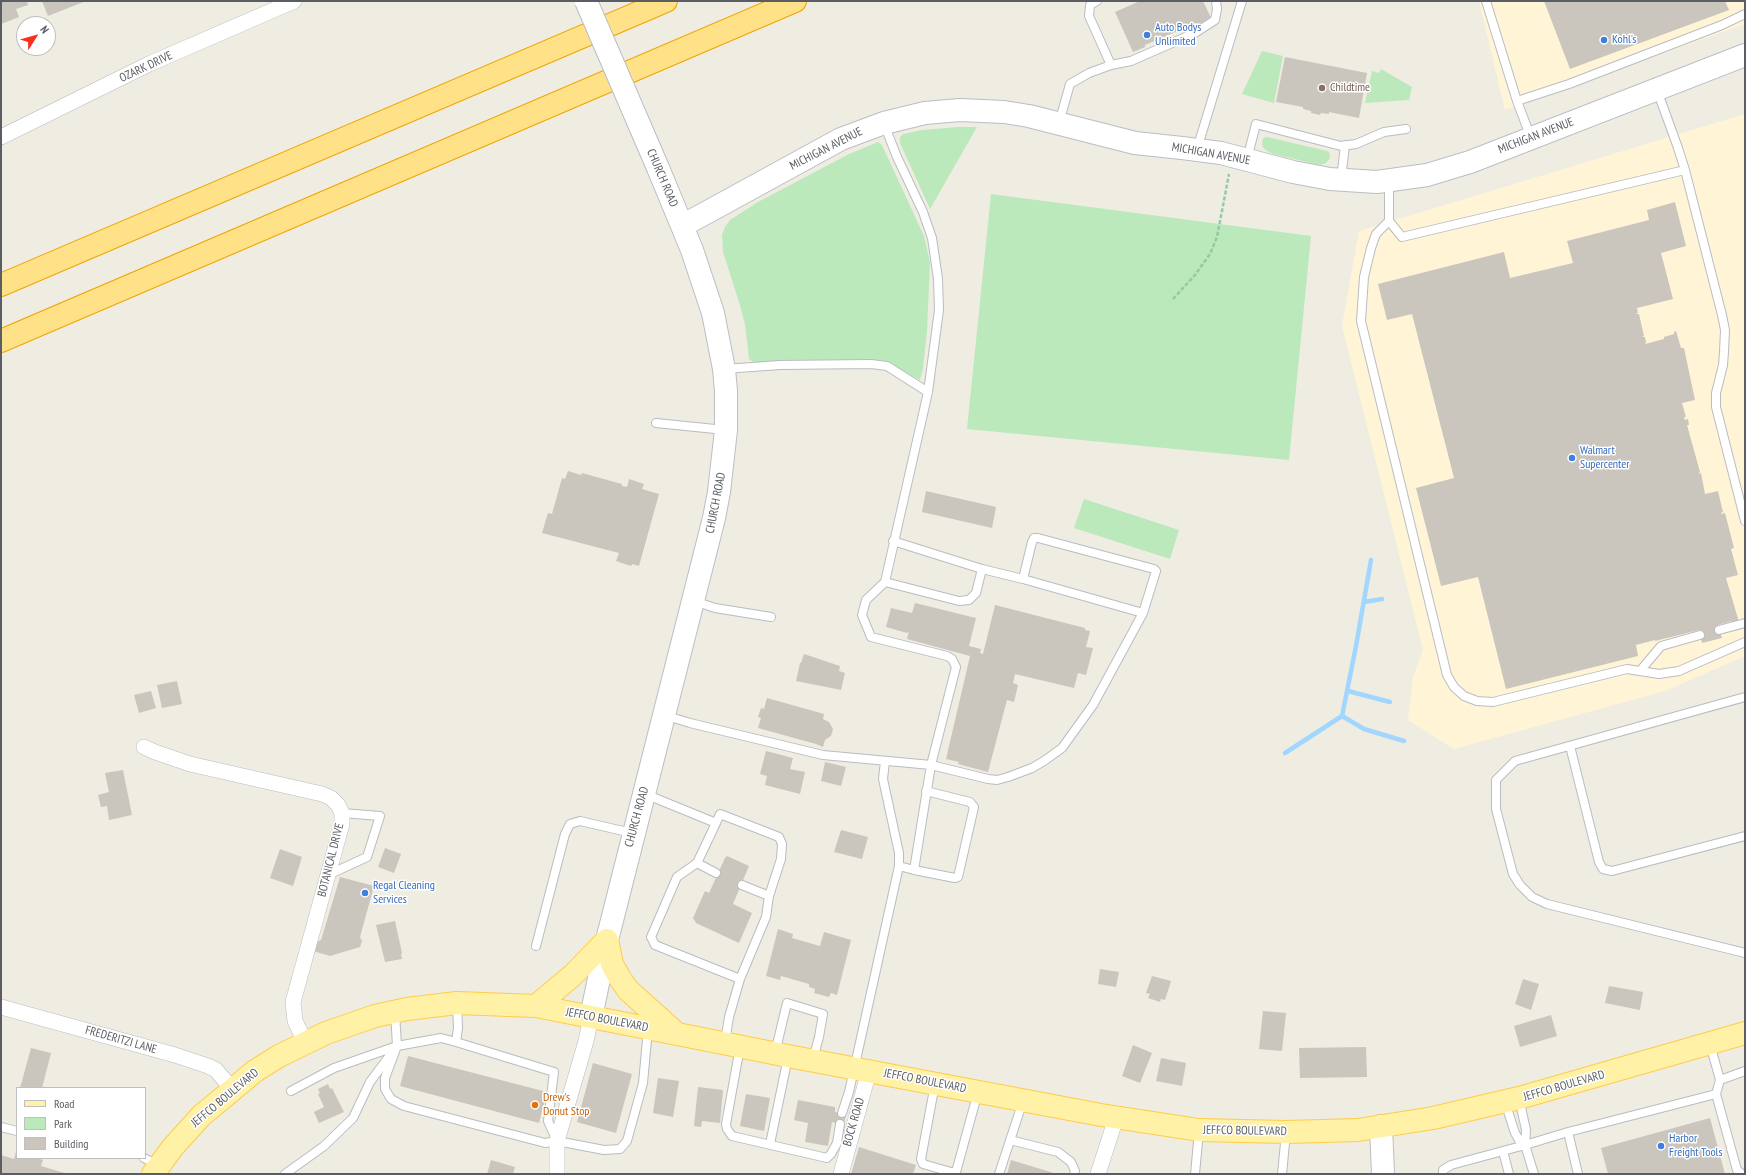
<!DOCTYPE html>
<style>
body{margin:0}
#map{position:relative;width:1746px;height:1175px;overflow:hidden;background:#efece1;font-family:"PT Sans Narrow",sans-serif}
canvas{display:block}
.frame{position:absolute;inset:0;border:2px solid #5a5e64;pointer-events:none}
.legend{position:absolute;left:16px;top:1087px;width:130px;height:72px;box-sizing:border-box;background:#fff;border:1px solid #bdbfc1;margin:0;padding:5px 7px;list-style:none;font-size:12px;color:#5a5e64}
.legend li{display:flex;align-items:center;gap:8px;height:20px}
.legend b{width:20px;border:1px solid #bdbfc1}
.north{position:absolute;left:16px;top:16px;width:40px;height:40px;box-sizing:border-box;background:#fff;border:1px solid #bdbfc1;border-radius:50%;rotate:53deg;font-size:11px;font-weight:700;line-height:16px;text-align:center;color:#5a5e64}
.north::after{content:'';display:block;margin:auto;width:14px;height:18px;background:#fa2e1c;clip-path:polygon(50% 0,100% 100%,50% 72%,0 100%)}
</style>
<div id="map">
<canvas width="1746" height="1175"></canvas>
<div class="frame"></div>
<ul class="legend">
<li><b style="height:5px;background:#fff1a6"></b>Road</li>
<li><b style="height:11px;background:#bbe9bb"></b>Park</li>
<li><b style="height:11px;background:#cac6be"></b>Building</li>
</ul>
<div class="north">N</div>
</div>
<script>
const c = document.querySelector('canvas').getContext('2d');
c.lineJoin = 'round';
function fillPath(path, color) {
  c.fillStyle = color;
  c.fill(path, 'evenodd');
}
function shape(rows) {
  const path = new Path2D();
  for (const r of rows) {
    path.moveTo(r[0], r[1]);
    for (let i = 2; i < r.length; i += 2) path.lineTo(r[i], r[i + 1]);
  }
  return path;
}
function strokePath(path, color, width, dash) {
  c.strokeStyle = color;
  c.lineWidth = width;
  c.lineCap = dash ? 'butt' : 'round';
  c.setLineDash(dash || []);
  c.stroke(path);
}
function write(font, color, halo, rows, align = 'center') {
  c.font = font + ' "PT Sans Narrow",sans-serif';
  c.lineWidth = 3;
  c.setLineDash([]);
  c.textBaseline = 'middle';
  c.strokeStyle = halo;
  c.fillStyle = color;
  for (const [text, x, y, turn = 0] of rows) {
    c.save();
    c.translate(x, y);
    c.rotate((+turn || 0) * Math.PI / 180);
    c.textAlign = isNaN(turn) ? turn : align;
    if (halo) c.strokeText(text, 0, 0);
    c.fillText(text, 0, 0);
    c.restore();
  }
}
const commercial = shape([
 [1479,1,1745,1,1745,24,1505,110],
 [1745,114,1745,656,1665,691,1454,749,1408,720,1413,677,1423,650,1342,326,1359,231]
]);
const green = shape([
 [1262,51,1283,56,1274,103,1242,94],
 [1381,69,1412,87,1409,100,1365,103,1372,71,1379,73],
 [958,127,977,127,930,209,900,143,900,137,903,134,922,130],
 [1267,137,1327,151,1329,152,1330,158,1326,163,1320,165,1273,154,1264,149,1262,145,1263,138],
 [878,142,882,145,924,236,930,263,927,331,923,368,920,380,881,360,762,363,753,362,749,359,745,324,739,302,723,252,722,235,725,227,730,220,758,202,849,154],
 [991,194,1311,236,1289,460,967,429],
 [1084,499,1179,530,1170,559,1074,528]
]);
const stream = shape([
 [1364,602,1382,599],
 [1348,691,1390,702],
 [1342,716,1364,729,1404,741],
 [1285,753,1342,716,1356,646,1371,560]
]);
const building = shape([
 [1,1,27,1,28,5,16,9,19,17,1,24],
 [42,1,86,1,48,16],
 [1140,1,1203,1,1211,18,1197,25,1196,23,1145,45,1145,47,1133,52,1115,12],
 [1544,1,1725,1,1729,10,1570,69],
 [1285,57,1367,73,1359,118,1329,112,1329,114,1321,113,1320,115,1311,113,1311,111,1303,109,1303,107,1276,102],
 [1675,202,1686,246,1661,253,1673,299,1637,308,1638,313,1636,313,1637,314,1639,314,1644,336,1642,337,1645,337,1646,342,1645,344,1664,339,1664,337,1674,334,1674,332,1676,331,1681,348,1684,348,1695,400,1682,403,1686,417,1684,417,1685,420,1688,419,1689,425,1687,425,1700,472,1698,474,1701,473,1705,494,1718,491,1723,512,1721,513,1721,514,1725,513,1734,548,1731,549,1738,575,1726,578,1739,622,1733,623,1732,621,1718,625,1722,638,1702,643,1699,630,1655,641,1655,640,1636,645,1638,656,1506,689,1478,577,1441,586,1416,488,1454,478,1412,314,1387,320,1378,284,1504,252,1510,278,1573,263,1567,241,1649,220,1647,210],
 [568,471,581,475,582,473,622,484,622,486,627,487,629,479,644,484,642,489,659,494,639,566,632,564,631,566,616,561,619,553,542,533,548,513,552,514,562,478,565,479],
 [926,491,996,507,992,528,922,512],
 [915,603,976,618,969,646,981,649,980,653,983,654,995,605,1085,628,1085,630,1090,631,1086,647,1093,648,1086,675,1078,673,1074,688,1015,674,1013,683,1018,685,1014,702,1007,700,988,772,958,764,959,762,946,759,970,656,907,639,909,631,907,633,886,627,891,608,912,613],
 [804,654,840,666,839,671,845,673,841,690,796,681,800,663,801,663],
 [177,681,182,704,162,708,157,685],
 [151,691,156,708,139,713,134,695],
 [767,698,824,714,823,719,829,722,833,729,831,736,825,740,823,747,816,744,758,728,761,718,758,717,761,708,764,709],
 [766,751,793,758,790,769,805,772,800,794,765,785,767,776,760,774],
 [825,762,846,767,841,786,821,781],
 [123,770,132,815,109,820,107,806,101,807,98,795,109,792,105,773],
 [841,830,868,837,862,859,834,852],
 [385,848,401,854,394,873,378,867],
 [280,849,302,857,293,886,270,878],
 [727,856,749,866,733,904,752,913,739,943,696,923,693,918,705,891,709,893,725,858],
 [340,877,374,886,360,937,362,941,360,947,330,956,313,951,316,942,321,940],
 [395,921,402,953,401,954,402,959,385,962,376,925],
 [778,929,793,934,792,938,820,946,824,932,851,940,837,995,831,993,829,997,814,993,815,989,809,987,809,984,781,976,780,980,766,976],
 [1100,969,1119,972,1116,987,1098,984],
 [1152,976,1171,981,1165,1000,1161,999,1160,1002,1148,998,1150,994,1146,993],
 [1523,979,1539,984,1531,1010,1515,1004],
 [1609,986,1643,992,1640,1010,1605,1003],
 [1263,1011,1286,1013,1282,1051,1259,1049],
 [1551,1015,1557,1036,1520,1047,1514,1026],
 [1133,1045,1152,1053,1140,1083,1122,1076],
 [1366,1047,1367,1077,1300,1078,1299,1048],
 [31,1048,51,1053,42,1088,20,1088],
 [408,1056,547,1092,539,1123,400,1086],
 [1161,1058,1186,1063,1182,1086,1156,1081],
 [593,1063,632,1074,616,1133,577,1122],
 [658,1078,679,1081,673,1117,653,1113],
 [328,1084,330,1089,332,1088,344,1112,319,1123,314,1112,324,1107,318,1094,320,1093,318,1089],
 [698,1087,723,1090,720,1123,702,1121,701,1127,694,1126],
 [746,1094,770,1098,764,1131,740,1126],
 [798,1100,835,1107,835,1112,846,1114,844,1125,832,1122,828,1146,805,1142,808,1123,794,1120],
 [1710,1118,1725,1174,1608,1174,1601,1148],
 [859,1147,916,1165,913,1174,851,1174],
 [16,1152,17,1153,17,1158,37,1158,43,1160,41,1166,68,1174,1,1174,1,1155,14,1159],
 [491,1160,515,1167,513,1174,487,1174],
 [1011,1160,1057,1174,1007,1174]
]);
const path = shape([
 [1173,299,1195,275,1210,254,1217,237,1229,174]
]);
const lane = shape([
 [1097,1,1090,5,1089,16,1111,65],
 [1486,1,1517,101,1569,84,1722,25,1745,14],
 [1657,90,1678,148,1685,170,1722,315,1725,330,1724,352,1723,365,1716,393,1716,407,1745,521],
 [1517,101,1531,138],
 [1059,123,1070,84,1089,73,1111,65,1131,61,1195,33,1215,20,1217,9,1216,1],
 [884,124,897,157,923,212,932,238,938,279,939,310,928,392,885,582,866,600,862,615,871,637,947,656,952,659,956,667,931,765,914,870,899,866],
 [1197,149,1242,1],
 [1247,159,1256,124,1341,146,1356,144,1384,132,1406,129],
 [1341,180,1345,145],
 [1389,182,1389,221,1402,237,1685,170],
 [1389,221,1376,234,1371,248,1364,277,1361,321,1447,675,1454,687,1464,696,1477,701,1493,702,1627,669,1659,674,1679,671,1745,642],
 [724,369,780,365,871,364,887,366,928,392],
 [656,423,725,430],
 [1023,579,1143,613],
 [885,582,959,601,969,600,976,593,982,569],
 [694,601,715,608,771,617],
 [1719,630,1745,623],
 [1640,671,1661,646,1700,635],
 [1745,697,1515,761,1496,780,1496,809,1513,874,1520,885,1532,897,1547,904,1745,953],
 [664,715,690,723,823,755,931,765,988,779,997,780,1008,777,1032,768,1044,761,1062,748,1093,705,1143,613,1156,571,1154,569,1038,538,1034,538,1032,542,1023,579,982,569,893,541],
 [1570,746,1599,862,1603,869,1612,871,1745,836],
 [645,794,716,823,697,863,677,877,651,937,655,945,740,979],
 [716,823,720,814,779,837,782,844,781,859,769,896],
 [697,863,716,873],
 [914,870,955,878,958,877,974,807,970,802,926,791],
 [328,875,367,857,380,816,342,813],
 [536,946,565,834,570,824,580,821,632,833],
 [395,1012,397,1046,385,1078,385,1089,391,1099,404,1106,545,1143,557,1141,548,1121,554,1072,456,1042],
 [725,1042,729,1017,740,979,766,917,769,896,742,885],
 [1710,1044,1720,1080,1716,1094,1737,1170,1742,1174],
 [740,1047,726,1124,727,1129,732,1136,827,1158,831,1154,837,1143,840,1124],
 [775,1053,787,1003,823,1014,819,1037,813,1059],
 [1720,1080,1745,1071],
 [935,1084,921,1159,923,1164,951,1172,956,1172,978,1092],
 [291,1091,334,1068,397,1046,441,1038,456,1042,458,1028,457,1004],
 [1505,1102,1515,1133,1519,1140,1525,1143],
 [842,1113,849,1092,899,866,899,853,883,779,885,761],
 [1,1127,17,1131],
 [1568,1132,1716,1094],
 [1010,1140,1058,1152,1071,1162,1075,1171,1074,1174],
 [557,1141,604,1150,620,1149,627,1141,643,1083,648,1029],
 [770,1144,788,1057],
 [1503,1151,1509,1174],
 [144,1158,158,1165],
 [285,1174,324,1146,353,1118,370,1082,391,1054],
 [999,1174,1023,1101],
 [1195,1174,1199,1131],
 [1282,1174,1286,1133],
 [1443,1174,1443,1170,1451,1165,1525,1145,1526,1130,1519,1098],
 [1534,1174,1525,1145,1568,1132,1578,1174]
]);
const street = shape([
 [1,137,149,64,294,1],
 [144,747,155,752,190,764,322,794,331,798,338,805,342,813,342,824,293,1002,295,1021,305,1042],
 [1,1007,175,1055,208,1066,216,1070,232,1089],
 [557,1174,557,1141,586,1041,591,1017],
 [841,1174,869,1071],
 [1098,1174,1116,1118]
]);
const secondary = shape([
 [682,226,841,139,884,123,925,113,960,110,1004,112,1029,116,1135,143,1182,148,1221,153,1293,172,1330,179,1377,182,1427,175,1470,162,1745,55],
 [591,1017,607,940,714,518,719,492,726,430,726,391,724,369,713,313,692,250,658,168],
 [1381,1126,1383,1174]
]);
const primary = shape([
 [607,940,612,964,619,977,628,990,677,1034],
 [536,1006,573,975,607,940],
 [153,1174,173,1147,201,1116,255,1071,279,1056,326,1033,375,1016,407,1009,457,1003,536,1006,788,1056,1101,1115,1199,1130,1286,1132,1358,1130,1433,1118,1519,1098,1745,1033]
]);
const highway = shape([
 [1,285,666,1],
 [1,341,795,1]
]);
const secondaryBridge = shape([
 [586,1,658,168]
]);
const markers = [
 [1147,35,4,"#3f7fe0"],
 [1604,40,4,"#3f7fe0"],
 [1322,88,4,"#8d6e63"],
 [1572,458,4,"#3f7fe0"],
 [365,893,4,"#3f7fe0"],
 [535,1105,4,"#e8710a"],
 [1661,1146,4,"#3f7fe0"]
];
const shopNames = [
 ["Auto Bodys",1155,28],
 ["Unlimited",1155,42],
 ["Kohl's",1612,40],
 ["Walmart",1580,451],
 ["Supercenter",1580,465],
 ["Regal Cleaning",373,886],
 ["Services",373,900],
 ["Harbor",1669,1139],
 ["Freight Tools",1669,1153]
];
const streetNames = [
 ["OZARK DRIVE",146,67,-25],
 ["MICHIGAN AVENUE",1536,136,-21],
 ["MICHIGAN AVENUE",826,149,-27],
 ["MICHIGAN AVENUE",1211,154,10],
 ["CHURCH ROAD",662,178,67],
 ["CHURCH ROAD",716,503,-79],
 ["CHURCH ROAD",637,817,-75],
 ["BOTANICAL DRIVE",331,860,-76],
 ["JEFFCO BOULEVARD",607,1020,11],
 ["FREDERITZI LANE",121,1040,16],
 ["JEFFCO BOULEVARD",925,1081,11],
 ["JEFFCO BOULEVARD",1564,1086,-16],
 ["JEFFCO BOULEVARD",225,1098,-40],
 ["BOCK ROAD",854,1122,-74],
 ["JEFFCO BOULEVARD",1245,1131,1]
];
const educationNames = [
 ["Childtime",1330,88]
];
const foodNames = [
 ["Drew's",543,1098],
 ["Donut Stop",543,1112]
];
fillPath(commercial, '#fff5d6');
fillPath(green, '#bbe9bb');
strokePath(stream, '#a1d6ff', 4.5);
fillPath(building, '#cac6be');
strokePath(lane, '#b9bcc2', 10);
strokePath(street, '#b9bcc2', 16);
strokePath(secondary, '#babec5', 24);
strokePath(primary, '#ffcc4a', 24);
strokePath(highway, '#f0a500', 24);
strokePath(path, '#94caa3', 2.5, [4, 2]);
strokePath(lane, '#fff', 8);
strokePath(street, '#fff', 15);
strokePath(secondary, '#fff', 22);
strokePath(primary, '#fff1a6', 22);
strokePath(highway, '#ffe188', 22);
strokePath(secondaryBridge, '#babec5', 24, []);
strokePath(secondaryBridge, '#fff', 22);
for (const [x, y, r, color] of markers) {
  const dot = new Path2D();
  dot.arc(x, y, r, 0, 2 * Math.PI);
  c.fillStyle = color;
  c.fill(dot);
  strokePath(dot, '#fff', 1.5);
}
write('12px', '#366cbe', '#fff', shopNames, 'left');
write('12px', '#5a5e64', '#fff', streetNames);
write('12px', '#785e54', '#fff', educationNames, 'left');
write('12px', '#c56008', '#fff', foodNames, 'left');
</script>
